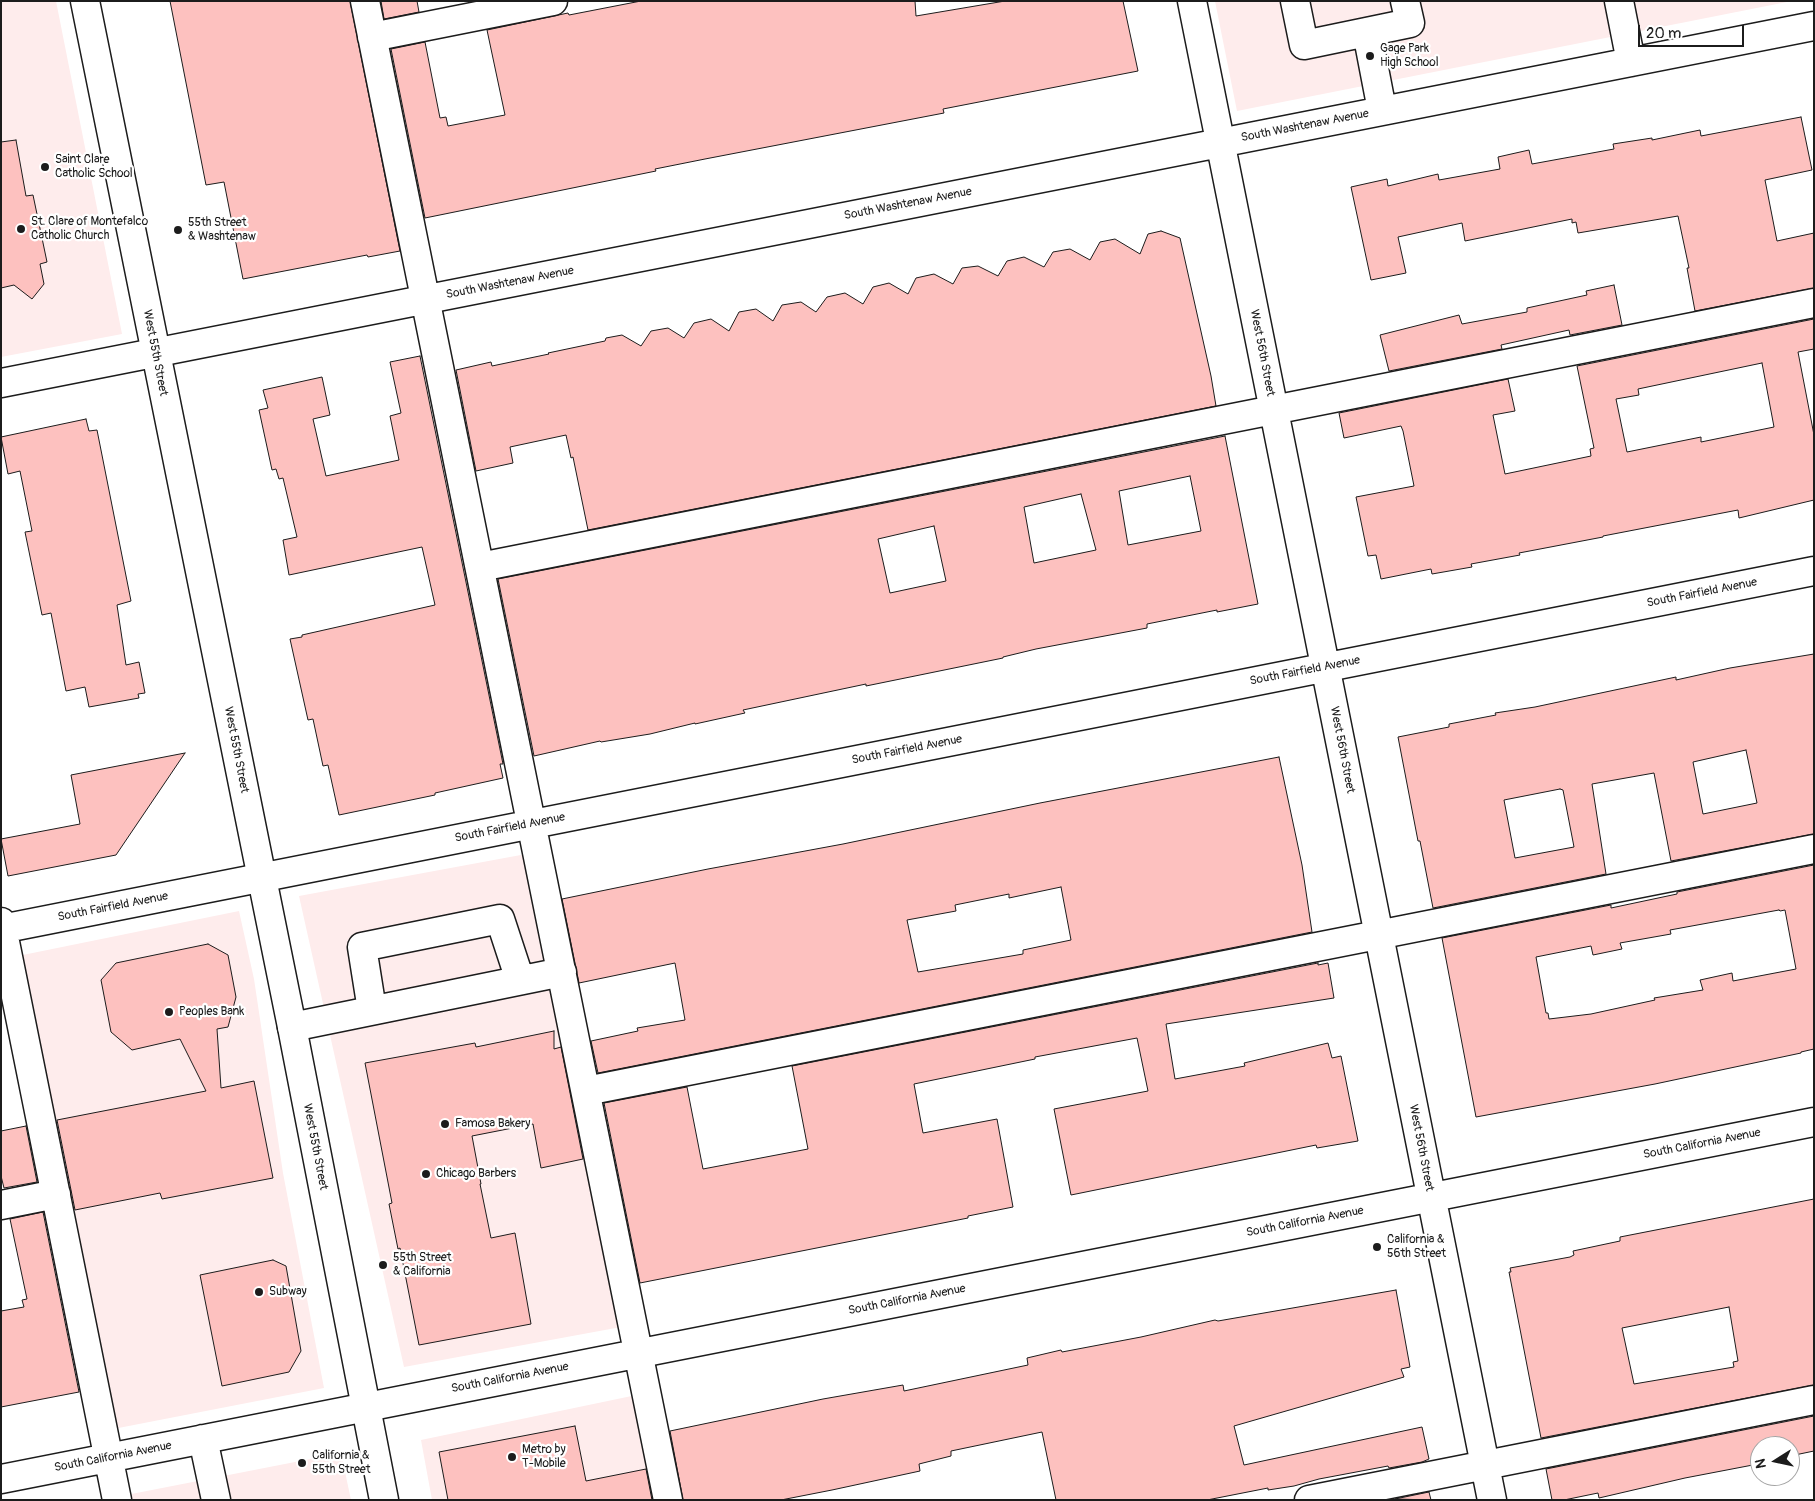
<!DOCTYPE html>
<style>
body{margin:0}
#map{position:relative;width:1815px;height:1501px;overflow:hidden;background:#fff;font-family:Pangolin,sans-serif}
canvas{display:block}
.frame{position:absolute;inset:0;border:2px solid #1c1c1c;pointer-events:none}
.north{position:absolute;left:1750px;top:1436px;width:50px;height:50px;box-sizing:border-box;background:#fff;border:1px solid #a4a4a4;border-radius:50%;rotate:260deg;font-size:14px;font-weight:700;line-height:20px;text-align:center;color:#1c1c1c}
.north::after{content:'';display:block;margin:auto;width:18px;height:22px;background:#1c1c1c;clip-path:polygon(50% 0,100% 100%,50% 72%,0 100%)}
.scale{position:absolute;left:1638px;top:25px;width:106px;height:22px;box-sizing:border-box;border:2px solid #1c1c1c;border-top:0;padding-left:6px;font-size:15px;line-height:18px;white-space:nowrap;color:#1c1c1c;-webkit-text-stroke:4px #fff;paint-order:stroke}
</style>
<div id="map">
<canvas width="1815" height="1501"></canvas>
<div class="frame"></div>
<div class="north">N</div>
<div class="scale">20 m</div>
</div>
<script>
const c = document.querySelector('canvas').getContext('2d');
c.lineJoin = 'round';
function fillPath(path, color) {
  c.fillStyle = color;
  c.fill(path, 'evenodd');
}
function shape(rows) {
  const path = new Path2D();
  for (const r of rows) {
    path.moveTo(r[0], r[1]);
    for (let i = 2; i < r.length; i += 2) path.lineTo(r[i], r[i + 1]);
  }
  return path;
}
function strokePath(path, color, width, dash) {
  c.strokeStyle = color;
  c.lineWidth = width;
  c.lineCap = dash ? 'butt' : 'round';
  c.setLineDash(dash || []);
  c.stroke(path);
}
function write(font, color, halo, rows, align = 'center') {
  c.font = font + ' Pangolin,sans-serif';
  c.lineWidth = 4.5;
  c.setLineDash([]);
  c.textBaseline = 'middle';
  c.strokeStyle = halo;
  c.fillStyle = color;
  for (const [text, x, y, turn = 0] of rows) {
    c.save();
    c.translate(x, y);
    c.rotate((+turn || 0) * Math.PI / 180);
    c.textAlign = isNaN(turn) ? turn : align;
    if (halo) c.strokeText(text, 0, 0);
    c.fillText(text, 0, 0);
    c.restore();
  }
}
const built = shape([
 [1,1,56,1,122,334,1,357],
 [1215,1,1792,1,1237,111],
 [537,852,632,1325,404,1367,299,896],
 [239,911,254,979,283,1173,324,1388,103,1431,8,958],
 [646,1393,668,1500,432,1500,421,1440],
 [341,1453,351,1500,117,1500,116,1497]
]);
const building = shape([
 [170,1,350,1,400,251,368,257,367,255,243,279,224,182,206,185,170,1],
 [381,1,417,1,419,12,384,19,381,1],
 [641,1,915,1,916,16,1005,1,1123,1,1138,71,943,109,944,113,705,159,655,169,656,171,425,218,391,49,425,42,440,118,446,117,448,126,505,115,487,30,568,13,569,15,641,1],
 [1801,117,1812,170,1765,180,1777,241,1814,233,1814,288,1695,311,1687,268,1689,268,1678,216,1578,233,1576,222,1572,223,1572,219,1465,241,1462,223,1398,237,1406,273,1371,280,1351,187,1387,179,1388,186,1438,174,1439,180,1500,169,1498,157,1529,150,1532,164,1614,149,1613,144,1652,138,1652,140,1700,130,1701,136,1801,117],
 [16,140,26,196,33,195,47,262,40,264,44,284,32,299,14,285,1,288,1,142,16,140],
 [1161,231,1180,238,1211,376,1216,406,588,530,573,457,571,458,566,435,510,447,513,463,476,471,456,370,491,362,492,366,549,354,548,353,605,341,606,338,622,335,641,346,651,331,668,328,684,338,694,323,711,319,729,331,739,312,756,309,773,321,782,305,801,302,816,312,827,297,845,293,863,304,873,287,889,283,908,294,916,278,934,274,953,284,962,268,978,266,998,276,1007,261,1024,257,1044,267,1053,252,1070,249,1090,260,1100,242,1115,239,1140,254,1148,234,1161,231],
 [1614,285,1622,325,1570,335,1569,330,1501,345,1502,349,1389,371,1380,335,1459,315,1462,324,1527,312,1527,308,1587,295,1586,291,1614,285],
 [1814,319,1814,349,1798,352,1814,435,1814,500,1739,518,1738,510,1603,536,1603,537,1519,553,1520,555,1471,564,1472,567,1432,574,1431,569,1381,579,1376,555,1368,556,1356,497,1414,486,1403,431,1401,426,1344,438,1339,413,1508,379,1515,411,1493,415,1505,474,1591,456,1590,449,1594,448,1577,366,1814,319],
 [1762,363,1774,427,1701,442,1701,437,1627,452,1616,399,1639,395,1638,389,1762,363],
 [420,356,503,764,500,764,503,778,435,793,435,795,339,815,328,765,323,766,313,719,308,720,290,639,302,637,302,635,435,605,422,547,289,575,283,540,297,537,283,478,279,479,276,469,272,470,259,410,268,408,263,390,322,377,330,415,313,419,326,476,399,460,390,416,401,413,390,362,420,356],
 [86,419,89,431,97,430,131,601,117,605,126,665,139,662,145,693,138,694,139,698,89,707,85,687,66,691,51,613,42,615,25,532,32,531,20,471,8,474,1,437,86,419],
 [1225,436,1258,604,1217,612,1217,610,1147,624,1147,628,1036,649,1003,657,1003,658,866,686,866,684,743,710,745,713,695,724,695,723,650,734,601,742,600,741,534,756,498,579,1225,436],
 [1190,476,1201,531,1128,545,1119,491,1190,476],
 [1081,494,1096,550,1034,563,1024,507,1081,494],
 [934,526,946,581,890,593,878,539,934,526],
 [1814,654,1814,834,1671,861,1654,773,1592,784,1606,874,1433,908,1420,841,1418,841,1398,737,1449,727,1449,724,1496,715,1495,713,1535,707,1676,677,1676,680,1730,668,1814,654],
 [1746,750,1757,803,1703,814,1693,762,1746,750],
 [1560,789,1563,790,1574,847,1515,858,1504,800,1560,789],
 [185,753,116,855,8,876,1,839,80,824,71,775,185,753],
 [1279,757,1302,865,1312,932,598,1073,591,1041,638,1031,637,1028,685,1020,675,963,579,983,562,899,708,869,843,844,1040,803,1279,757],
 [1061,887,1071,940,1023,950,1023,954,918,972,907,920,956,911,955,905,1009,894,1009,898,1061,887],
 [1814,865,1814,1049,1801,1052,1801,1053,1655,1084,1476,1117,1442,938,1611,905,1611,908,1677,894,1677,892,1814,865],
 [1779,910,1780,911,1785,910,1796,969,1733,981,1732,973,1700,980,1703,990,1654,998,1655,1000,1591,1014,1549,1019,1548,1013,1546,1013,1536,957,1591,946,1593,955,1622,949,1620,943,1671,934,1670,930,1779,910],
 [208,944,228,955,236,997,228,1027,217,1029,221,1088,254,1081,273,1178,162,1199,160,1193,75,1210,57,1120,206,1091,180,1039,132,1050,111,1032,101,980,116,963,208,944],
 [1318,963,1318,965,1328,963,1334,998,1166,1024,1175,1079,1245,1066,1244,1063,1328,1043,1332,1058,1341,1056,1358,1141,1317,1148,1316,1145,1071,1195,1054,1109,1148,1091,1137,1038,1035,1057,1035,1059,914,1084,923,1133,997,1119,1013,1207,968,1216,968,1218,640,1283,604,1103,687,1087,703,1169,808,1149,792,1066,1318,963],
 [554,1031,554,1049,561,1047,583,1159,541,1168,533,1124,472,1136,481,1184,480,1184,491,1238,515,1233,531,1324,419,1345,400,1248,398,1249,389,1204,392,1203,365,1063,475,1043,476,1047,554,1031],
 [26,1126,37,1182,4,1188,1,1176,1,1131,26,1126],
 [1814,1199,1814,1385,1541,1438,1509,1272,1511,1272,1510,1268,1570,1257,1574,1255,1573,1251,1620,1241,1620,1237,1814,1199],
 [1729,1307,1738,1361,1733,1362,1734,1367,1634,1384,1622,1328,1729,1307],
 [43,1212,79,1392,1,1407,1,1311,24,1307,22,1300,27,1299,10,1219,43,1212],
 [273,1260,286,1266,301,1351,289,1372,222,1386,200,1275,273,1260],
 [1396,1290,1410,1367,1401,1369,1404,1377,1234,1426,1244,1465,1422,1427,1429,1459,1422,1462,1389,1468,1388,1466,1319,1479,1294,1486,1268,1490,1268,1488,1207,1500,1056,1500,1042,1432,951,1451,951,1456,919,1464,920,1471,832,1490,781,1500,683,1500,670,1431,823,1399,903,1385,904,1391,1028,1365,1027,1358,1061,1350,1062,1352,1141,1337,1215,1320,1218,1321,1396,1290],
 [1814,1416,1814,1451,1790,1456,1790,1446,1760,1446,1760,1463,1758,1464,1685,1478,1599,1498,1598,1493,1564,1500,1552,1500,1546,1469,1814,1416],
 [575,1426,586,1481,646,1469,652,1500,448,1500,439,1452,575,1426],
 [1429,1492,1431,1500,1395,1499,1429,1492]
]);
const minor = shape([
 [365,1,668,1500],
 [1192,1,1492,1500],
 [1295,1,1304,45,1410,23,1405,1],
 [1619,1,1631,62],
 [1367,32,1382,110],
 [372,37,553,1],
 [1,383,1814,26],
 [480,567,1814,303],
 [1,922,117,1500],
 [1,929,1814,571],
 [372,1010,362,947,500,919,520,980],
 [292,1027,562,972],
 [586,1091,1814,849],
 [1,1205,56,1194],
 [203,1439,216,1500],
 [1,1479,1814,1122],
 [1309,1500,1814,1400]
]);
const major = shape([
 [85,1,292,1027,384,1500]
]);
const markers = [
 [1370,56,5,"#1c1c1c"],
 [45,167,5,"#1c1c1c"],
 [21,229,5,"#1c1c1c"],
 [178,230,5,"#1c1c1c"],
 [169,1012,5,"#1c1c1c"],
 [445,1124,5,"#1c1c1c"],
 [426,1174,5,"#1c1c1c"],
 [1377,1247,5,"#1c1c1c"],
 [383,1265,5,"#1c1c1c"],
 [259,1292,5,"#1c1c1c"],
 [512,1457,5,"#1c1c1c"],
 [302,1463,5,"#1c1c1c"]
];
const poiNames = [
 ["Gage Park",1380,49],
 ["High School",1380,63],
 ["Saint Clare",55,160],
 ["Catholic School",55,174],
 ["St. Clare of Montefalco",31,222],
 ["Catholic Church",31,236],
 ["55th Street",188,223],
 ["& Washtenaw",188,237],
 ["Peoples Bank",179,1012],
 ["Famosa Bakery",455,1124],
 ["Chicago Barbers",436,1174],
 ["California &",1387,1240],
 ["56th Street",1387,1254],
 ["55th Street",393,1258],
 ["& California",393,1272],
 ["Subway",269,1292],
 ["Metro by",522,1450],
 ["T-Mobile",522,1464],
 ["California &",312,1456],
 ["55th Street",312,1470]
];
const streetNames = [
 ["South Washtenaw Avenue",1305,126,-11],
 ["South Washtenaw Avenue",908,204,-11],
 ["South Washtenaw Avenue",510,283,-11],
 ["West 55th Street",155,353,79],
 ["West 56th Street",1262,353,79],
 ["South Fairfield Avenue",1702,593,-11],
 ["South Fairfield Avenue",1305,671,-11],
 ["West 55th Street",236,750,79],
 ["South Fairfield Avenue",907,750,-11],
 ["West 56th Street",1342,750,79],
 ["South Fairfield Avenue",510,828,-11],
 ["South Fairfield Avenue",113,907,-11],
 ["South California Avenue",1702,1144,-11],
 ["West 55th Street",315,1147,79],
 ["West 56th Street",1421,1148,79],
 ["South California Avenue",1305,1222,-11],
 ["South California Avenue",907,1300,-11],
 ["South California Avenue",510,1378,-11],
 ["South California Avenue",113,1457,-11]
];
fillPath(built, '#feecec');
fillPath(building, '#fdc1bf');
strokePath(building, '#1c1c1c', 1);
strokePath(minor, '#1c1c1c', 31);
strokePath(major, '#1c1c1c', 31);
strokePath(minor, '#fff', 28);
strokePath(major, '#fff', 28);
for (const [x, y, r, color] of markers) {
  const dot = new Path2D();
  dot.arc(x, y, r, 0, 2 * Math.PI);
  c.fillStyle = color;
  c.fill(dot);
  strokePath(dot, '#fff', 2);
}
write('12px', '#1c1c1c', '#fff', poiNames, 'left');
write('12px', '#1c1c1c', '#fff', streetNames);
</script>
